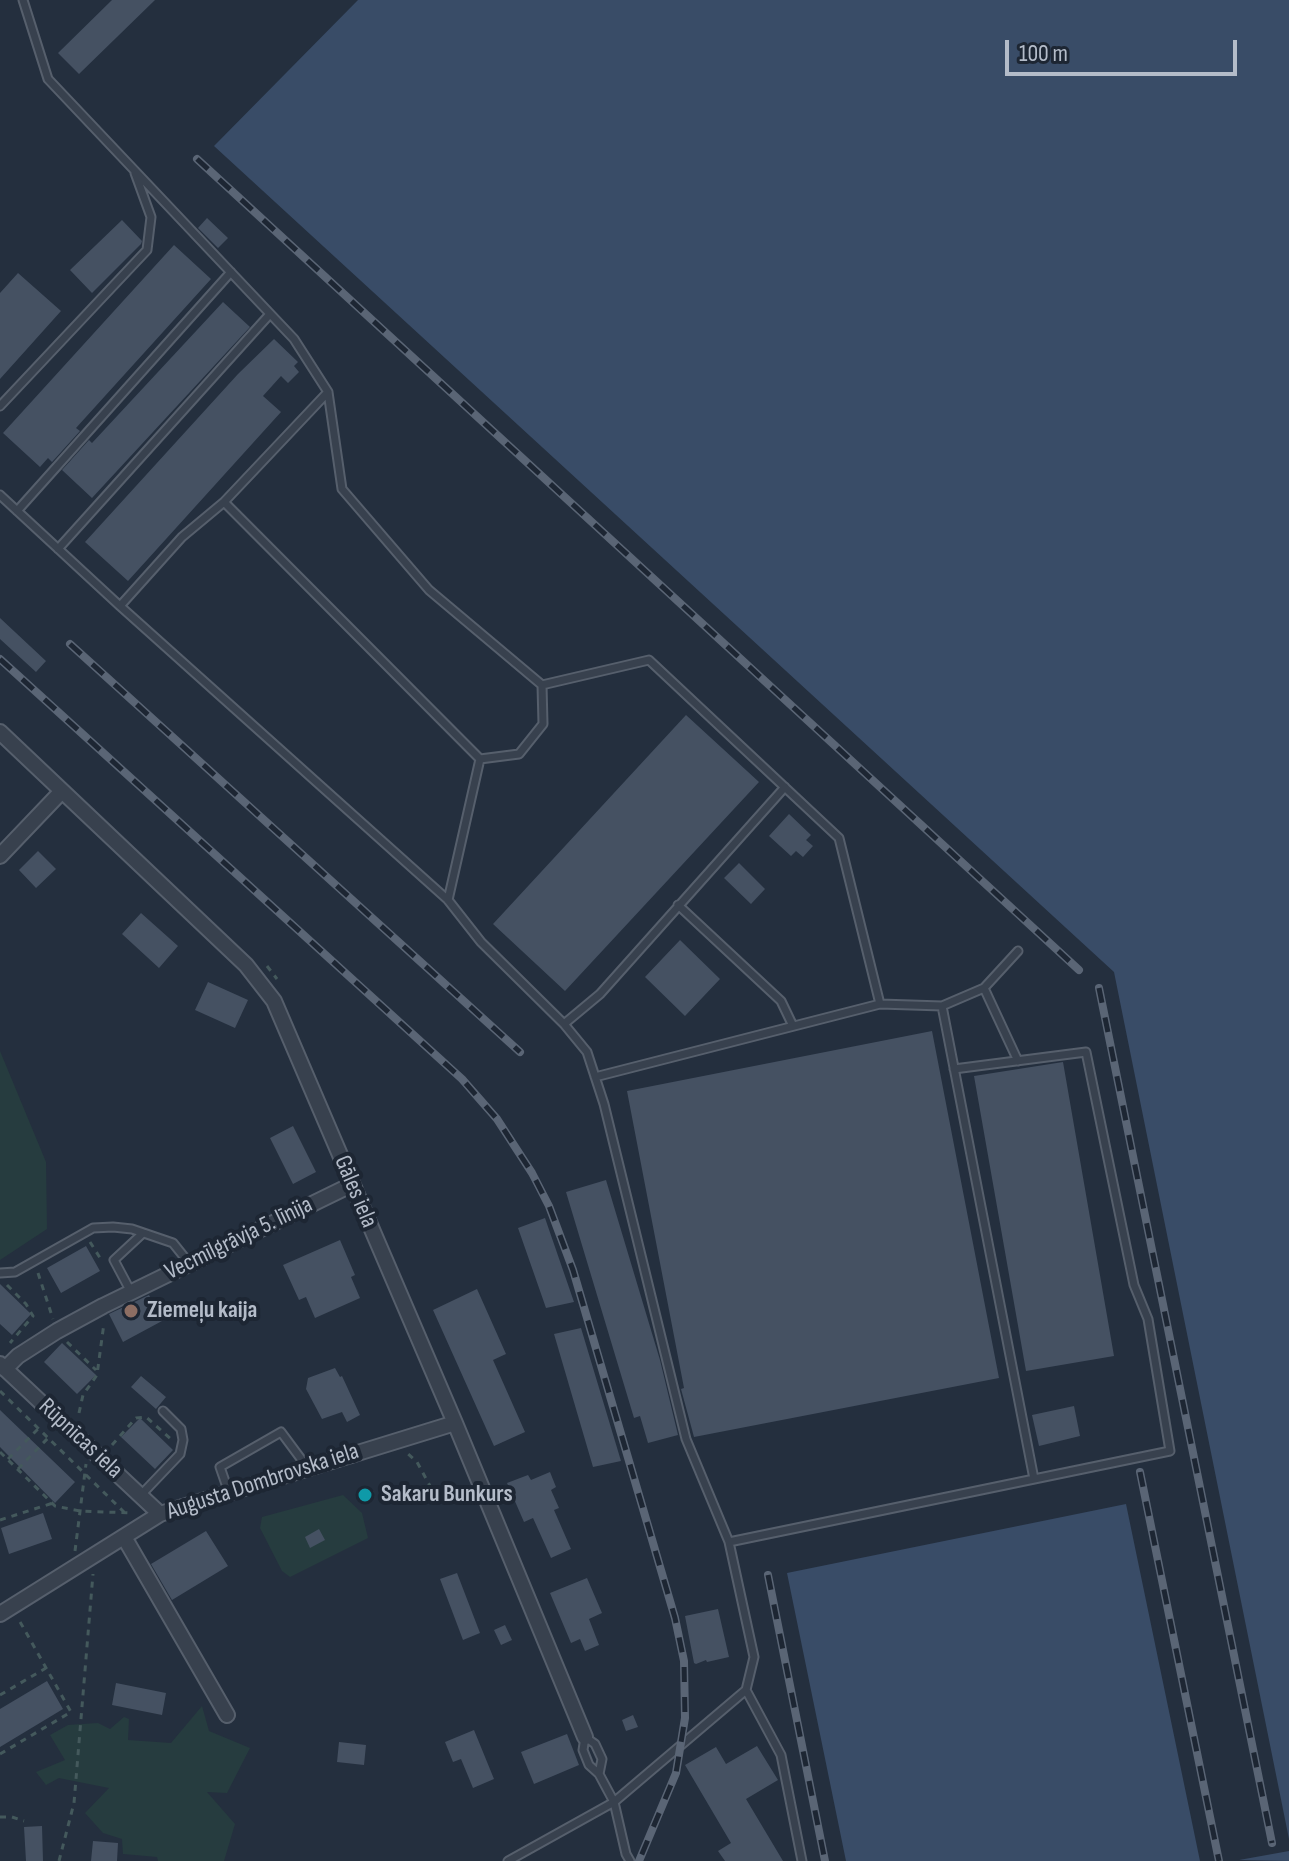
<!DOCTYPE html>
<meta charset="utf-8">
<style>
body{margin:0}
#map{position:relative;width:1289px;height:1861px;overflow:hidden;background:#242f3e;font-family:"Sofia Sans Condensed",sans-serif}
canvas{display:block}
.scale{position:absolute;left:1005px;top:40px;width:232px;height:36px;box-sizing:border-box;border:4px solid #b4bcc9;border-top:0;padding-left:10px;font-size:24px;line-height:28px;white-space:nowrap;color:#b4bcc9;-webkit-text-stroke:6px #1d2633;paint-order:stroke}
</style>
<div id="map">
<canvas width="1289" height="1861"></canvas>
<div class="scale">100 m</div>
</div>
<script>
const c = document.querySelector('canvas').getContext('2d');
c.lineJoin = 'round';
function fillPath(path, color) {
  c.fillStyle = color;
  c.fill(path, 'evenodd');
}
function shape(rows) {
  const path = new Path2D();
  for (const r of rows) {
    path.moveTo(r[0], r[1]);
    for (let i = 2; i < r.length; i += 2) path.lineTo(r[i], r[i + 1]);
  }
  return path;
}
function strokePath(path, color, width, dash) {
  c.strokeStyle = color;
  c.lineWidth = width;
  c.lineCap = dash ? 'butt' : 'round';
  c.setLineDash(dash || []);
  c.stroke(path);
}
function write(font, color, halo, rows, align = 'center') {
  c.font = font + ' "Sofia Sans Condensed",sans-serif';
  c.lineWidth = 8;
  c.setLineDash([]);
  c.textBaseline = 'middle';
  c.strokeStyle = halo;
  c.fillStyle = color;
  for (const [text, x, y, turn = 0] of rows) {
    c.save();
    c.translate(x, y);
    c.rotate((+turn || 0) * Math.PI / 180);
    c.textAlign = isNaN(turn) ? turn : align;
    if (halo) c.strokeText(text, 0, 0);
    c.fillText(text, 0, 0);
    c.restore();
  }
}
const green = shape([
 [0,1051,46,1162,47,1229,0,1260],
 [343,1495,362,1513,368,1538,290,1577,282,1571,260,1528,262,1517],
 [202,1706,209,1731,250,1748,227,1793,207,1792,235,1824,224,1861,158,1861,157,1857,123,1854,122,1839,103,1833,85,1813,109,1788,59,1778,46,1785,36,1772,65,1760,50,1735,68,1725,98,1723,110,1729,124,1717,129,1719,128,1740,171,1743]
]);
const water = shape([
 [358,0,1289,0,1289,1839,1114,972,214,146],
 [1126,1504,1200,1861,846,1861,787,1573],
 [1289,1851,1289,1861,1239,1860]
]);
const building = shape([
 [112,0,155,0,79,74,58,53],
 [207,218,228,238,218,248,198,228],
 [122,220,142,241,141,244,92,293,70,270],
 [174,245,211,279,76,428,80,431,52,462,48,458,40,467,3,433],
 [18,273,61,311,0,379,0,293],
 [223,302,250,327,92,498,62,470,89,440,92,443],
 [274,339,298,362,294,366,299,372,288,383,281,376,263,396,281,412,128,581,85,542,238,374],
 [0,618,46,661,36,672,0,639],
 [686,715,759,782,565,991,493,924],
 [789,814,811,835,806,840,813,846,803,857,796,851,791,856,769,836],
 [38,851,56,869,36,888,19,870],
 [739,863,765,889,751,904,724,878],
 [141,913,178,946,159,968,122,934],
 [680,940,720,979,685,1016,645,977],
 [208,982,248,1000,235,1028,195,1010],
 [932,1031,999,1378,694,1437,681,1389,684,1388,627,1091],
 [1063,1062,1114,1356,1026,1371,974,1076],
 [293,1126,316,1172,293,1184,270,1138],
 [606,1180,660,1360,678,1435,648,1443,640,1416,634,1418,566,1192],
 [545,1218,574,1302,546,1308,518,1228],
 [340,1240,355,1275,351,1277,360,1298,315,1318,306,1297,299,1300,283,1265],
 [86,1246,100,1271,61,1293,47,1268],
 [0,1284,31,1314,12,1335,0,1324],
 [477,1289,506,1354,493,1360,525,1432,494,1446,433,1310],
 [149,1295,162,1321,123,1342,109,1314],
 [581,1328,621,1461,593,1467,554,1334],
 [62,1343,96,1375,77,1394,44,1362],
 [335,1368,340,1377,342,1376,360,1415,347,1422,342,1412,322,1419,306,1389,308,1378],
 [141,1376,166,1397,156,1409,131,1387],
 [1074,1406,1080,1436,1039,1446,1032,1415],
 [0,1410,75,1482,55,1503,0,1447],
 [140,1418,173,1450,155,1469,121,1437],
 [550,1472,556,1487,551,1490,559,1508,554,1510,571,1549,551,1558,533,1518,524,1522,507,1483,528,1475,531,1480],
 [43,1513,52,1539,9,1554,1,1528],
 [319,1529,325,1540,310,1548,305,1537],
 [206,1531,228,1566,172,1600,151,1564],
 [457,1573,480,1633,463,1640,440,1579],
 [587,1578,602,1613,589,1619,599,1645,585,1651,580,1639,571,1643,550,1593],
 [718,1609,729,1657,707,1662,706,1660,696,1664,694,1663,685,1616],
 [505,1625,512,1640,501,1645,494,1630],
 [47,1681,63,1709,0,1747,0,1709],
 [116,1683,166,1693,162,1715,112,1705],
 [633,1715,638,1727,626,1731,622,1720],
 [474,1730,494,1779,473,1788,461,1759,453,1762,445,1742],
 [567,1734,579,1765,534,1784,521,1752],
 [339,1742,366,1745,364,1765,337,1762],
 [757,1746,778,1780,746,1799,783,1861,725,1861,718,1851,731,1843,685,1765,716,1747,726,1764],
 [42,1826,43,1861,26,1861,24,1827],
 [93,1841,118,1843,117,1861,91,1861]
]);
const path = shape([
 [267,966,277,979],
 [90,1242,102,1261],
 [38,1273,53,1319],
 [7,1285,26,1304,33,1316,10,1343],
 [67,1342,96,1370],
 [0,1391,124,1512],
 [79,1413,83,1395,97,1375,104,1323],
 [112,1445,136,1418,146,1417,172,1440],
 [0,1452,55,1506,80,1511,132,1513],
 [8,1459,39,1428],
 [18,1469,49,1437],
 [368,1493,417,1491,430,1486,417,1462,407,1453],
 [0,1520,53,1503],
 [75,1551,86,1464],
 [0,1695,46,1668],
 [0,1754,71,1712,19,1620],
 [0,1817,12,1817,24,1821],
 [59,1861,74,1803,93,1574]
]);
const lane = shape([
 [23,0,48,79,294,339,328,392,342,489,429,590,542,685,543,724,519,754,480,759,224,502,328,392],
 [0,406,147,250,151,217,135,173],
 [0,495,120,606,448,900,481,942,564,1024,587,1052,604,1104,686,1439,729,1542],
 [17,511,231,272],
 [58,549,270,314],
 [120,606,182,537,224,502],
 [542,685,649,660,839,838,880,1004,942,1006,1034,1479],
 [448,900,480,759],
 [678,905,781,1001,793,1026],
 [984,988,1018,1061],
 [942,1006,984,988,1018,951],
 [564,1024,600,994,785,787],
 [595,1077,880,1004],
 [0,1273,15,1272,93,1228,113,1227,132,1229,173,1243,189,1263],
 [131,1292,114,1260,143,1233],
 [229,1493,220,1467,281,1432,307,1467],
 [140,1496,180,1454,183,1440,181,1429,163,1411],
 [746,1690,781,1755,802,1861],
 [508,1861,614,1802,599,1774,589,1765,583,1750,585,1737,595,1744,602,1759,599,1774],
 [630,1861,626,1854,614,1802,746,1690,754,1657,729,1542,1170,1451,1148,1319,1134,1285,1086,1052,954,1069]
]);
const street = shape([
 [0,732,246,965,274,1001,455,1423,585,1737],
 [0,856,62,791],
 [0,1364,160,1514],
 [5,1369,18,1356,57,1331,103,1306,351,1185],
 [124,1537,227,1715],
 [0,1614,160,1514,455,1423]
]);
const rail = shape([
 [197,159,1079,970],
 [70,644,520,1052],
 [0,659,462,1079,497,1119,532,1173,549,1206,573,1270,675,1618,684,1661,685,1718,676,1773,639,1861],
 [1099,988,1272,1843],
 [1140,1472,1219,1861],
 [768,1575,825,1861]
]);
const markers = [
 [131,1311,8,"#8d6e63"],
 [365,1495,8,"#0f9aa8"]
];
const streetNames = [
 ["Gāles iela",355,1192,67],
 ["Vecmīlgrāvja 5. līnija",239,1239,-26],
 ["Rūpnīcas iela",80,1439,43],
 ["Augusta Dombrovska iela",263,1482,-18]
];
const poiNames = [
 ["Ziemeļu kaija",147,1311],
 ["Sakaru Bunkurs",381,1495]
];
fillPath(green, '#263c3f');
fillPath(water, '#394c67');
fillPath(building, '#455162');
strokePath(lane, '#565f6c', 11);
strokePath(street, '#565f6c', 18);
strokePath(path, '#44595c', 3, [6, 6]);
strokePath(lane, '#38414e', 7);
strokePath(street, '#38414e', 14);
strokePath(rail, '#5a6575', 8);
strokePath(rail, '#1d2633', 5, [15]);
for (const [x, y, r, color] of markers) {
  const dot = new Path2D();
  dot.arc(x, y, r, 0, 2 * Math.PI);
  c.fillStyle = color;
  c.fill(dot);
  strokePath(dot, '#1d2633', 3);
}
write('24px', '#b4bcc9', '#1d2633', streetNames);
write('bold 24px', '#b4bcc9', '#1d2633', poiNames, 'left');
</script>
